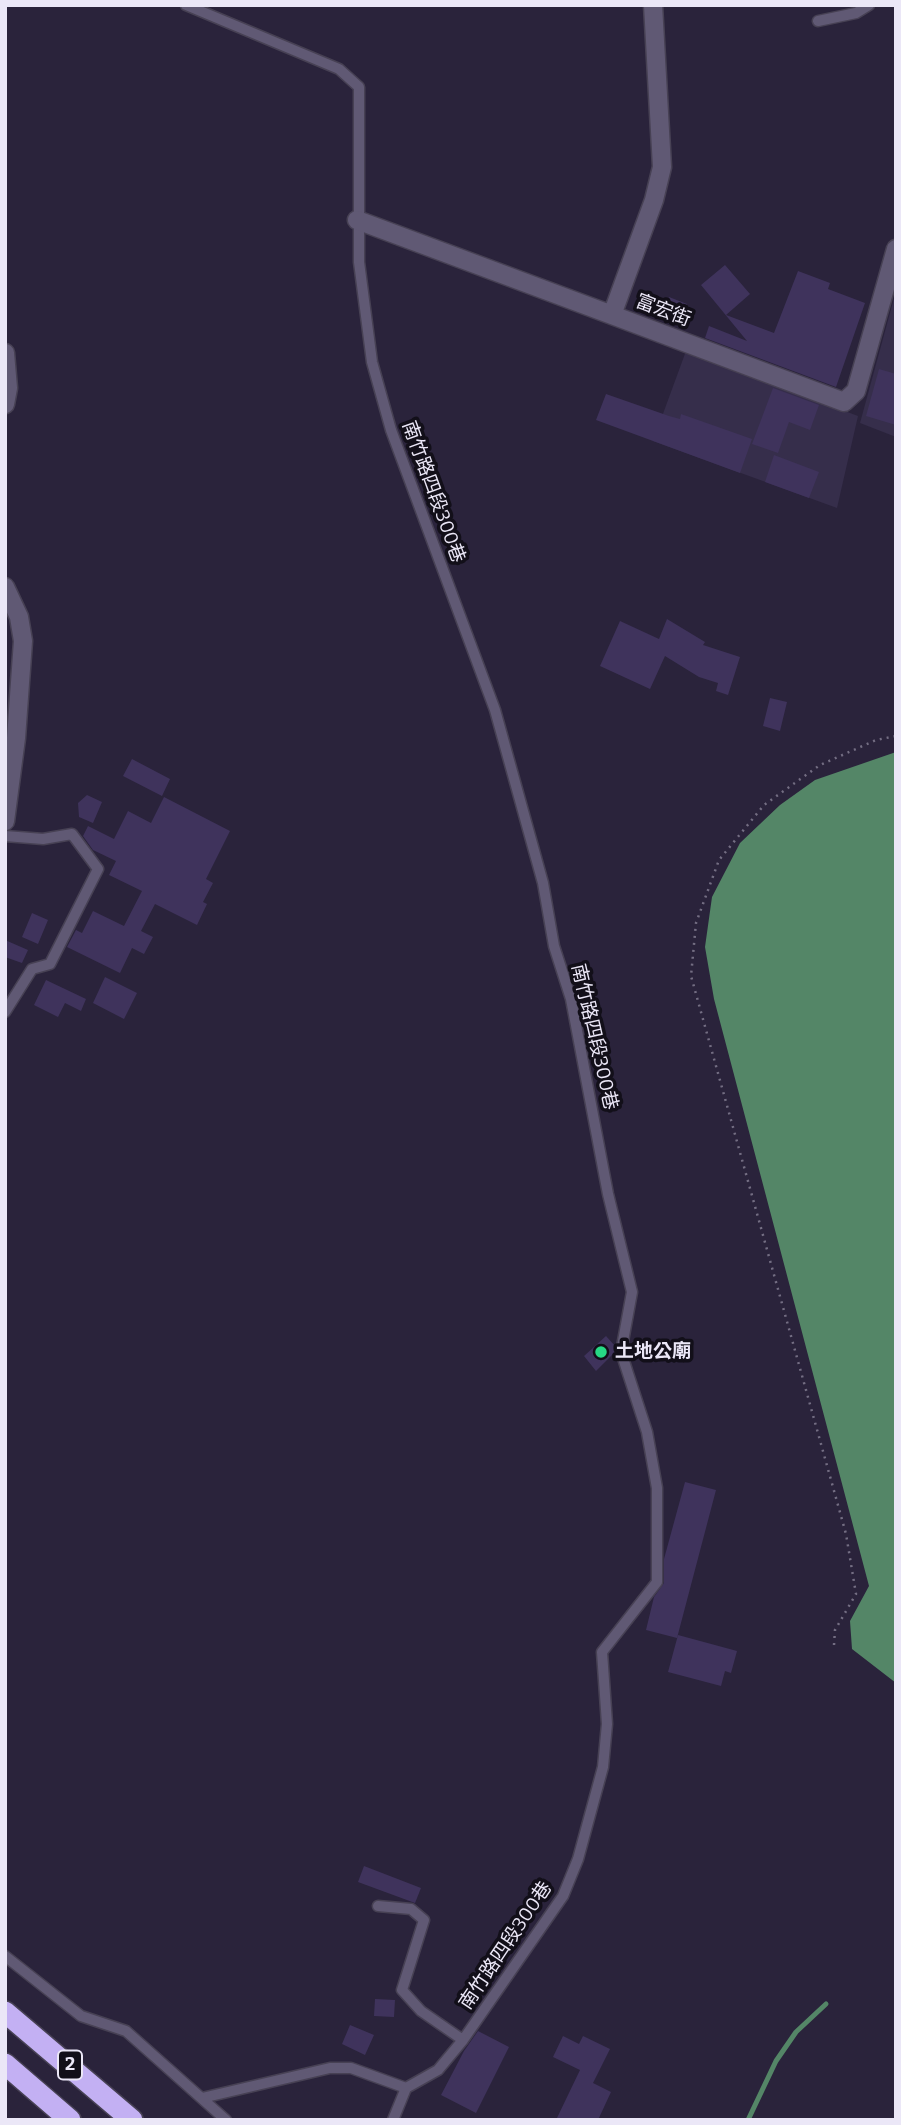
<!DOCTYPE html>
<meta charset="utf-8">
<style>
body{margin:0}
#map{position:relative;width:901px;height:2125px;overflow:hidden;background:#2a233b;font-family:Bitter,serif}
canvas{display:block}
.frame{position:absolute;inset:0;border:7px solid #ebe7f7;pointer-events:none}
</style>
<div id="map">
<canvas width="901" height="2125"></canvas>
<div class="frame"></div>
</div>
<script>
const c = document.querySelector('canvas').getContext('2d');
c.lineJoin = 'round';
function fillPath(path, color) {
  c.fillStyle = color;
  c.fill(path, 'evenodd');
}
function shape(rows) {
  const path = new Path2D();
  for (const r of rows) {
    path.moveTo(r[0], r[1]);
    for (let i = 2; i < r.length; i += 2) path.lineTo(r[i], r[i + 1]);
  }
  return path;
}
function strokePath(path, color, width, dash) {
  c.strokeStyle = color;
  c.lineWidth = width;
  c.lineCap = dash ? 'butt' : 'round';
  c.setLineDash(dash || []);
  c.stroke(path);
}
function write(font, color, halo, rows, align = 'center') {
  c.font = font + ' Bitter,"Noto Sans TC",serif';
  c.lineWidth = 7;
  c.setLineDash([]);
  c.textBaseline = 'middle';
  c.strokeStyle = halo;
  c.fillStyle = color;
  for (const [text, x, y, turn = 0] of rows) {
    c.save();
    c.translate(x, y);
    c.rotate((+turn || 0) * Math.PI / 180);
    c.textAlign = isNaN(turn) ? turn : align;
    if (halo) c.strokeText(text, 0, 0);
    c.fillText(text, 0, 0);
    c.restore();
  }
}
const built = shape([
 [896,291,896,437,860,423],
 [686,351,858,416,837,508,653,441]
]);
const water = shape([
 [896,752,896,1683,852,1649,850,1621,869,1586,714,999,705,947,712,897,740,843,780,805,815,780]
]);
const stream = shape([
 [748,2120,776,2061,796,2032,826,2004]
]);
const building = shape([
 [725,265,750,294,726,315,774,333,798,271,830,283,828,289,865,303,836,387,705,338,709,326,747,341,701,285],
 [669,297,687,304,679,323,662,316],
 [879,369,896,374,896,425,866,416],
 [773,388,819,405,810,430,789,422,778,453,752,444],
 [606,394,669,416,680,419,681,414,752,439,740,473,596,420],
 [774,455,819,472,809,498,765,482],
 [667,619,705,642,703,645,740,657,728,695,716,691,718,683,699,677,665,656,650,689,600,666,620,621,659,639],
 [770,698,787,702,780,731,763,726],
 [132,759,170,779,162,796,123,776],
 [87,795,102,802,93,823,79,817,78,803],
 [164,797,230,831,206,879,213,883,203,902,207,904,197,925,155,904,141,931,153,937,144,954,132,948,120,973,67,947,76,930,82,933,93,911,124,926,142,891,109,875,116,861,93,850,83,836,88,826,114,839,128,811,151,823],
 [32,913,48,920,38,944,22,937],
 [5,940,28,950,22,963,5,957],
 [105,977,137,993,124,1019,93,1003],
 [46,980,86,999,81,1011,65,1003,58,1017,34,1005],
 [606,1336,615,1346,614,1353,596,1371,584,1356],
 [685,1482,716,1490,677,1638,646,1630,654,1597,664,1583,664,1559],
 [678,1635,737,1651,731,1673,725,1671,721,1686,668,1672],
 [364,1866,421,1888,415,1903,358,1882],
 [375,1999,395,2000,394,2017,374,2016],
 [350,2025,374,2035,365,2055,342,2044],
 [478,2031,509,2047,476,2113,441,2095,464,2051],
 [563,2036,579,2044,583,2036,610,2049,593,2083,611,2092,598,2120,556,2120,580,2070,553,2057]
]);
const path = shape([
 [834,1645,835,1630,856,1594,846,1534,691,976,696,923,719,860,764,805,820,765,876,740,896,736]
]);
const service = shape([
 [186,5,339,69,359,87,359,262,372,362,391,430,495,710,543,883,554,946,571,999,608,1194,632,1292,621,1352,647,1432,657,1488,657,1582,602,1652,607,1724,603,1767,578,1859,563,1896,463,2040,438,2070,406,2088,393,2120],
 [818,21,856,13,869,5],
 [5,836,43,839,72,834,98,869,50,964,32,969,5,1012],
 [378,1906,411,1909,424,1920,402,1990,421,2011,463,2040],
 [5,1956,81,2016,126,2031,226,2120],
 [202,2098,330,2068,351,2068,406,2088]
]);
const minor = shape([
 [653,5,662,167,654,200,612,315,844,402,856,391,896,249],
 [357,220,612,315],
 [5,353,8,388,5,404],
 [5,587,19,617,23,641,16,738,5,821]
]);
const motorway = shape([
 [5,2012,132,2120],
 [5,2064,70,2120]
]);
const markers = [
 [601,1352,7,"#27d885"]
];
const shields = [
 [70,2065,24]
];
const shieldNames = [
 ["2",70,2065]
];
const streetNames = [
 ["富宏街",663,311,21],
 ["南竹路四段300巷",433,492,70],
 ["南竹路四段300巷",594,1037,77],
 ["南竹路四段300巷",506,1946,-56]
];
const poiNames = [
 ["土地公廟",615,1352]
];
fillPath(built, '#362e4b');
fillPath(water, '#548667');
strokePath(stream, '#548667', 5);
fillPath(building, '#3f335c');
strokePath(service, '#474154', 13);
strokePath(minor, '#474154', 21);
strokePath(motorway, '#474154', 24);
strokePath(path, '#746e83', 2.5, [2, 5]);
strokePath(service, '#605974', 10);
strokePath(minor, '#605974', 18);
strokePath(motorway, '#c3b0f3', 21);
for (const [x, y, r, color] of markers) {
  const dot = new Path2D();
  dot.arc(x, y, r, 0, 2 * Math.PI);
  c.fillStyle = color;
  c.fill(dot);
  strokePath(dot, '#120f19', 2.5);
}
for (const [x, y, w] of shields) {
  const box = new Path2D();
  box.roundRect(x - w / 2, y - 14.5, w, 29, 5);
  c.fillStyle = '#120f19';
  c.fill(box);
  strokePath(box, '#ebe7f7', 2);
}
write('bold 18px', '#ebe7f7', null, shieldNames);
write('19px', '#ebe7f7', '#120f19', streetNames);
write('bold 19px', '#ebe7f7', '#120f19', poiNames, 'left');
</script>
